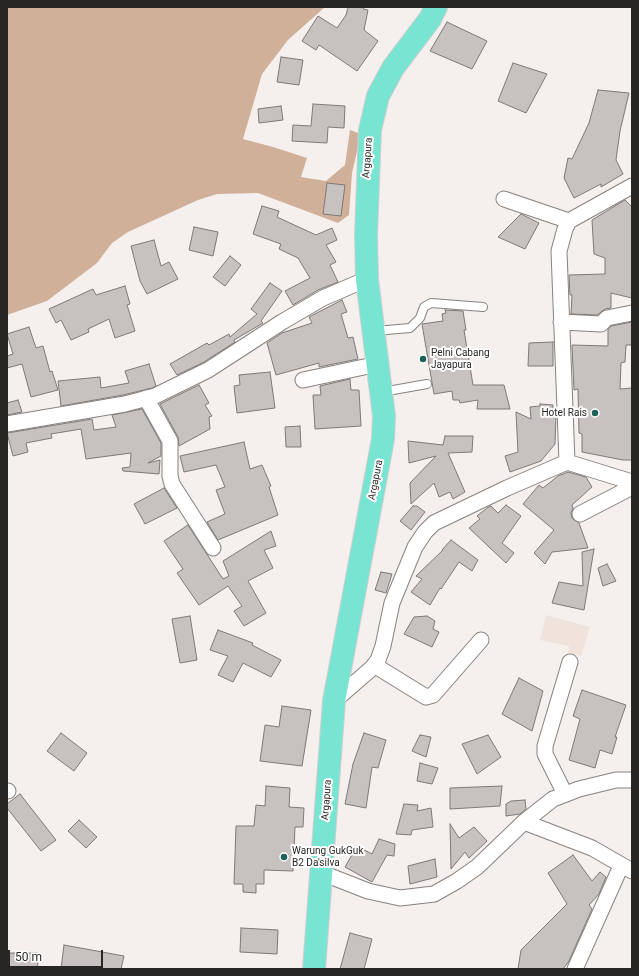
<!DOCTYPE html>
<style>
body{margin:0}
#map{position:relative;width:639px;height:976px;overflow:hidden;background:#f5f0ed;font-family:Roboto,sans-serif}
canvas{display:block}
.frame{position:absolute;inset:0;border:8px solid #282625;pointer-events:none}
.scale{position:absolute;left:8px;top:950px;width:95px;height:18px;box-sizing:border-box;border:2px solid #282625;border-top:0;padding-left:5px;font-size:12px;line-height:14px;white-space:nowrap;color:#282625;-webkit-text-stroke:3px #fff;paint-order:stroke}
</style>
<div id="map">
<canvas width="639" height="976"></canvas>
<div class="frame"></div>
<div class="scale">50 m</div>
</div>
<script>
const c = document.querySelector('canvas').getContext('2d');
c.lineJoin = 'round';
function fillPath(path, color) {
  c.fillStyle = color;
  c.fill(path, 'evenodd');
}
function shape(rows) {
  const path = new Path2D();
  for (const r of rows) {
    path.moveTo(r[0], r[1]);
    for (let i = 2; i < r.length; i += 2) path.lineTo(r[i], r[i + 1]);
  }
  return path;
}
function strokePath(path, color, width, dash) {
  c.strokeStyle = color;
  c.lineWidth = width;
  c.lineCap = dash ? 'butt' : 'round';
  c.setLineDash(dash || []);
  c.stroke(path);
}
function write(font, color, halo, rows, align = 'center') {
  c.font = font + ' Roboto,sans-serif';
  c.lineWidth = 4;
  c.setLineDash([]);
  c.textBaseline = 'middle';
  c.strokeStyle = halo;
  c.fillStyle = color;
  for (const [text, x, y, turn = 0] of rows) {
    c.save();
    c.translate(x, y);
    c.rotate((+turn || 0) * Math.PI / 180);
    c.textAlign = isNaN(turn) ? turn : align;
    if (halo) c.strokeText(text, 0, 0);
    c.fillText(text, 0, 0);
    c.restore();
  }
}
const built = shape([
 [546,615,590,627,581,656,568,652,569,646,540,640]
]);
const forest = shape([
 [7,7,325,7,288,40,262,74,243,139,273,147,307,158,301,177,326,181,345,165,350,130,361,134,352,173,349,215,338,223,258,193,217,194,198,200,128,232,112,243,97,263,47,301,7,315]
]);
const building = shape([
 [348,7,364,7,363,9,368,10,364,30,378,41,357,71,319,45,316,50,302,41,318,16,337,28,346,15,348,7],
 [447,22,487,41,472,69,430,51,447,22],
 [281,57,303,60,299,85,277,82,281,57],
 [513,63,547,74,526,113,498,101,513,63],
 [598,90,629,93,620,131,616,160,623,174,601,187,601,184,574,198,564,178,568,158,572,159,589,123,598,90],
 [313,104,345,106,344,128,328,127,327,143,292,141,293,125,311,126,313,104],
 [281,106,283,120,259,123,258,109,281,106],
 [327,183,345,185,341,216,323,214,327,183],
 [625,200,632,207,632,298,611,293,611,308,605,309,597,315,571,314,572,295,570,295,569,275,605,274,605,258,594,254,592,220,625,200],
 [262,206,279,211,277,217,316,235,332,228,337,240,326,245,336,262,330,265,338,282,318,290,293,305,285,291,310,278,298,258,279,249,281,244,253,234,262,206],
 [521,214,539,223,525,249,498,237,521,214],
 [194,227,218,232,213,256,189,250,194,227],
 [154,240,161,266,169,262,178,279,147,294,140,281,131,246,154,240],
 [230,256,241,265,225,286,213,277,230,256],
 [270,283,282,291,261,321,263,323,234,340,235,342,204,362,177,375,170,364,207,343,209,345,229,334,230,337,257,314,251,309,270,283],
 [125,286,130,304,127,305,135,331,115,338,109,319,88,329,89,332,71,340,61,320,56,323,49,309,93,289,96,295,125,286],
 [342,300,347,312,341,314,348,338,353,337,358,359,319,367,319,363,276,375,267,343,282,333,312,323,309,317,342,300],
 [445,310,463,311,466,330,464,330,473,385,504,385,510,409,477,409,478,400,460,403,459,400,453,400,452,391,434,394,422,324,443,321,442,314,446,313,445,310],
 [632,322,632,345,626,345,625,362,621,363,620,389,632,388,632,460,623,460,582,452,582,434,579,433,578,389,574,390,572,345,608,346,608,330,611,326,632,322],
 [29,327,36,348,43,346,50,372,52,371,58,390,31,397,22,364,7,368,7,356,13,354,7,334,29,327],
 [553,342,553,366,528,366,529,343,553,342],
 [149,364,156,386,152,388,123,395,61,406,58,381,100,377,101,388,129,383,125,371,149,364],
 [270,372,275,408,237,413,234,386,240,385,239,375,270,372],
 [350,379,351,390,359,390,361,426,315,429,313,395,321,395,320,386,350,379],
 [199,385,209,403,205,405,212,416,209,417,210,429,179,446,178,437,160,404,199,385],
 [18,400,22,412,7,415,7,403,18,400],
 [540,404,553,405,553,415,556,415,555,444,541,461,510,472,505,456,518,452,516,412,531,419,530,407,540,406,540,404],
 [142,409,161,443,161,456,148,463,160,460,159,474,123,471,122,468,130,467,131,453,86,459,81,429,51,434,52,438,26,443,28,452,13,456,7,433,92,419,94,430,116,427,112,415,142,409],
 [300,426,301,447,286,447,285,427,300,426],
 [445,436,473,436,472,452,448,453,465,492,453,499,450,492,439,497,434,483,411,504,410,483,436,456,409,463,408,441,443,445,445,436],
 [244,442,250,469,262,465,271,486,269,487,278,515,218,540,207,522,225,514,216,490,225,487,216,465,184,472,180,456,244,442],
 [568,472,586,477,592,487,572,505,573,508,571,513,572,518,579,523,588,548,552,552,545,564,534,553,554,530,523,504,539,485,543,488,558,476,568,472],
 [164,488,177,508,145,524,134,504,164,488],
 [506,505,521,516,502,543,514,553,506,563,469,528,480,519,477,516,487,508,491,506,498,513,506,505],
 [413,506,417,506,425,512,411,530,400,521,413,506],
 [188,525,223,579,229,576,223,561,271,531,276,546,264,550,273,568,248,581,266,613,244,626,234,611,242,606,228,586,199,605,177,573,183,569,164,541,188,525],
 [451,540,478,560,472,571,459,562,441,589,440,588,430,605,411,592,422,579,416,576,443,550,442,550,451,540],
 [594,549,584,610,552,603,559,582,583,586,582,552,594,549],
 [607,564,616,581,603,586,598,568,607,564],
 [381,572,392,574,386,593,375,590,381,572],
 [190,616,197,660,180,663,172,619,190,616],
 [427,616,435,621,433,629,439,632,432,647,404,634,414,617,427,616],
 [218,630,253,643,252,645,281,660,271,677,243,663,233,682,218,675,228,656,210,650,218,630],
 [519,678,543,691,532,731,502,714,519,678],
 [582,690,626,705,615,737,617,737,612,754,600,750,595,768,569,760,580,719,573,716,582,690],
 [282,706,311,710,302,766,260,761,265,725,279,727,282,706],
 [61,733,87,753,74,771,47,751,61,733],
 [364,733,386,740,378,768,372,767,366,808,345,804,353,764,364,733],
 [420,735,431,737,426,757,412,751,420,735],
 [488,735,501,757,477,774,462,744,488,735],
 [420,763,438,768,432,784,417,781,420,763],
 [266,786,290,788,289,807,304,808,303,827,295,827,293,871,264,870,264,884,256,884,256,893,243,892,243,884,234,884,236,826,254,826,256,805,265,806,266,786],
 [502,786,500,806,450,809,450,788,502,786],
 [20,794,56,840,41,851,7,808,7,804,20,794],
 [525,800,526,809,520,814,506,816,506,804,511,801,525,800],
 [404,804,418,805,417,811,431,808,433,827,412,830,411,835,396,834,404,804],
 [79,820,97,837,86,848,68,831,79,820],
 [450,824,459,838,474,827,487,841,469,858,465,852,451,869,450,824],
 [379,839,395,844,394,856,387,855,372,882,345,867,357,846,372,854,379,839],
 [573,855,592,881,600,872,606,877,599,894,589,905,592,909,569,961,563,969,518,969,521,950,567,904,548,873,573,855],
 [435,859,437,877,410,884,408,866,435,859],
 [241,928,278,930,277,954,240,952,241,928],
 [350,933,372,939,364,969,340,969,350,933],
 [64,945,124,956,121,969,61,969,64,945],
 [7,953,37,953,38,969,7,969,7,953]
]);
const service = shape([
 [375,331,410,328,420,318,424,307,431,303,483,307],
 [382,392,427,384]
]);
const minor = shape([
 [504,199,569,221],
 [561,322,601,324,607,318,632,313],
 [303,380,378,364],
 [146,398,170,441,170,476,172,484,213,548],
 [7,424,125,404,155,396,208,370,282,322,323,298,367,279],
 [567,462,559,251,565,229,569,221,632,186],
 [580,514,632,487],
 [374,665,426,697,433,695,481,640],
 [334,701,372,668,378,660,383,646,392,603,415,547,425,532,434,523,507,488,567,462,632,482],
 [7,791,8,791],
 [565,794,545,754,545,746,570,662],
 [524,822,592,848,632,871],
 [322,873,368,891,400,898,434,894,457,881,477,867,524,822,553,799,579,789,616,780,632,780],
 [575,969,621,866]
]);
const trunk = shape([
 [314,969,334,701,383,439,384,416,367,279,366,235,370,130,378,96,393,68,430,19,436,7]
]);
const markers = [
 [423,359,4,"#1b6358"],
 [595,413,4,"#1b6358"],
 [284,857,4,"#1b6358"]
];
const streetNames = [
 ["Argapura",368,158,-86],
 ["Argapura",376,480,-79],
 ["Argapura",327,800,-86]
];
const poiNames = [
 ["Pelni Cabang",431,353],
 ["Jayapura",431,365],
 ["Hotel Rais",587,413,"right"],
 ["Warung GukGuk",292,851],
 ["B2 Da'silva",292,863]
];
fillPath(built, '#efe3db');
fillPath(forest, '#d0b098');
fillPath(building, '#c7c2bf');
strokePath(building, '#7d7976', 1);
strokePath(service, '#86827f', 10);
strokePath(minor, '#86827f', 17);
strokePath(trunk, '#d0cfcf', 24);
strokePath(service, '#fff', 8);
strokePath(minor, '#fff', 15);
strokePath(trunk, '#78e4d2', 22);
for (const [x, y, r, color] of markers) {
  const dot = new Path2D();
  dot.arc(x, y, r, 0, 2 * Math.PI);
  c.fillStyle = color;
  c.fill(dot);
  strokePath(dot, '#fff', 1.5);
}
write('10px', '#282625', '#fff', streetNames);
write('10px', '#282625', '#fff', poiNames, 'left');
</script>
